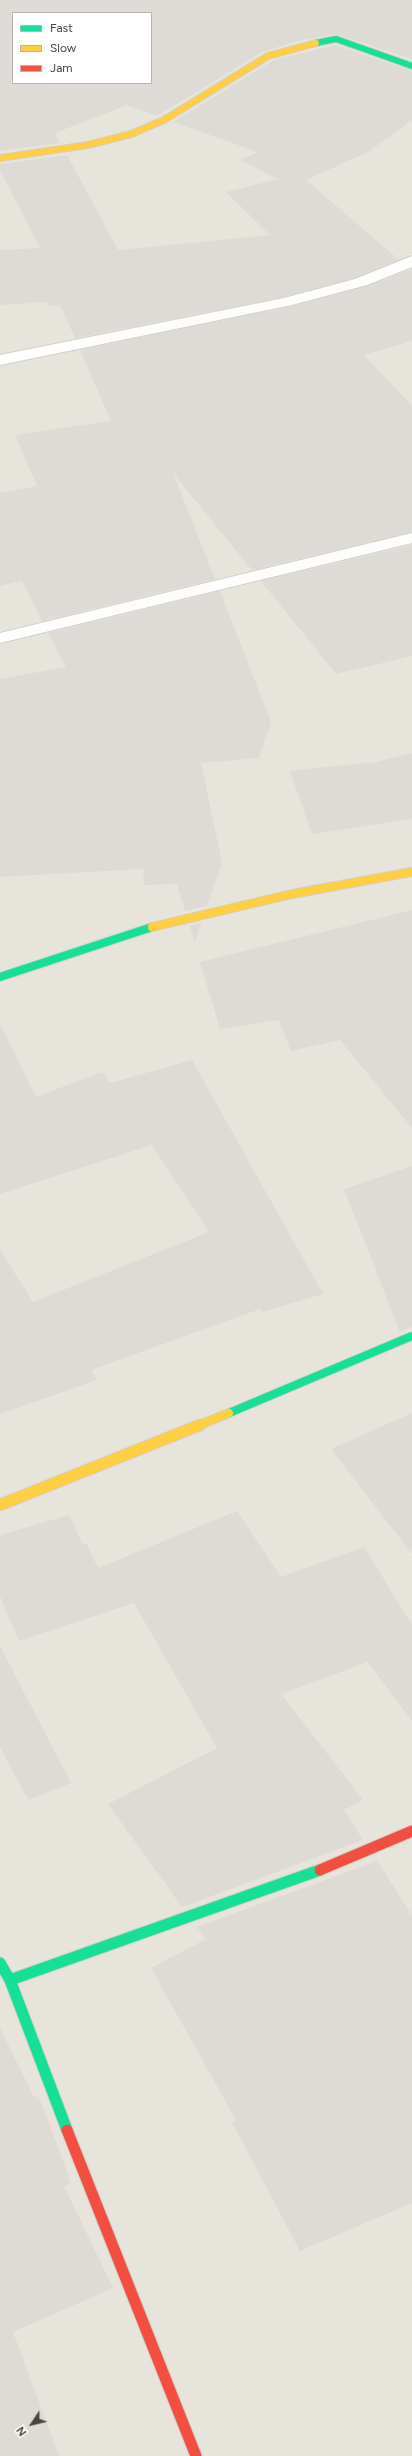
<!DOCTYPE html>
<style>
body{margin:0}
#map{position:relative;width:412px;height:2456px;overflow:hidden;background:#f4f2ee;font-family:Figtree,sans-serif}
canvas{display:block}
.legend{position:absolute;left:12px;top:12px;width:140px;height:72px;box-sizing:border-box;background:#fff;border:1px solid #b7b4b0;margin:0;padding:5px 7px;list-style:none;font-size:12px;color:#4b4439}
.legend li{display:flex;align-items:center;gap:8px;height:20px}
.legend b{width:20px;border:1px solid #b7b4b0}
.north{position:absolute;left:12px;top:2404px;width:40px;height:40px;-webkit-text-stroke:3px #fff;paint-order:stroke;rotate:235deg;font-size:11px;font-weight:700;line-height:16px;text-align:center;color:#4b4439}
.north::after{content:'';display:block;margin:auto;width:14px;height:18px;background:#4b4439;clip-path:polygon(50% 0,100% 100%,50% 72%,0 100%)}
</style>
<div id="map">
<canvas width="412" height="2456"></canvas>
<ul class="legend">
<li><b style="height:5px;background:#16e098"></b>Fast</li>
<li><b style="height:5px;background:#ffcf43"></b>Slow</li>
<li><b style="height:5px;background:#f24e42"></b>Jam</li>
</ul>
<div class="north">N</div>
</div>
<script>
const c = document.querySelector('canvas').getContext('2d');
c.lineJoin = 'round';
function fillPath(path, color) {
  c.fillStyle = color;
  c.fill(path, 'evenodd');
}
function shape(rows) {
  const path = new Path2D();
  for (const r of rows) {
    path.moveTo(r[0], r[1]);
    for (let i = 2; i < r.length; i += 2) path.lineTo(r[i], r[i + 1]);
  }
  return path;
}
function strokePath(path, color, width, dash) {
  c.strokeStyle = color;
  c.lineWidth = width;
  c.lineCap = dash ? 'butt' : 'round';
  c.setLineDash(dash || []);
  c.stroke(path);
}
const residential = shape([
 [0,0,412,0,412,2456,0,2456],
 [13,13,151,13,151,83,13,83]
]);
const building = shape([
 [0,0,412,0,412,59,336,34,298,41,262,52,157,116,127,105,55,133,60,143,0,151],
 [13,13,151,13,151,83,13,83],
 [335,45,412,71,412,120,368,152,306,180,399,260,355,278,284,297,75,338,60,305,49,306,48,302,0,305,0,250,40,248,0,170,0,164,67,155,118,250,270,235,226,192,278,179,241,160,258,152,173,122,274,60],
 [410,270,412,271,412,341,364,355,412,406,412,532,252,570,173,473,215,579,42,621,22,581,0,586,0,493,37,486,15,435,111,421,80,350,292,306,367,286],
 [412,545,412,656,336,674,261,581],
 [220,591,271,722,259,758,201,763,222,863,207,906,185,911,177,884,144,885,143,869,0,877,0,679,66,667,48,633],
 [412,753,412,819,312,834,290,771,375,762],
 [412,910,412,1128,340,1040,291,1051,279,1020,220,1029,200,962],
 [201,923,195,942,190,926],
 [0,1024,36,1097,102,1072,110,1083,192,1060,323,1294,262,1312,260,1309,91,1370,97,1380,0,1414,0,1250,33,1302,209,1232,152,1145,0,1194],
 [412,1166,412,1327,400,1332,344,1189],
 [412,1413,412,1554,331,1449],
 [237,1511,281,1577,364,1547,412,1625,412,1721,368,1662,281,1694,363,1800,344,1810,363,1840,182,1907,108,1804,217,1748,134,1603,19,1641,0,1596,0,1535,69,1515,83,1545,86,1543,98,1568],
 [0,1646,71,1783,28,1800,0,1747],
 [377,1861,412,1915,412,2203,300,2251,232,2122,236,2120,151,1968,206,1939,197,1927],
 [0,2028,34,2097,38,2096,42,2104,71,2183,64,2186,113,2288,13,2332,59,2456,0,2456]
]);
const street = shape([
 [412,256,412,267,367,285,292,305,0,365,0,355,284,298,355,279,412,256],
 [412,533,412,543,0,643,0,633,412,533]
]);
const fastFar2 = shape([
 [316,43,336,39,412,66]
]);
const fastFar1 = shape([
 [0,977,152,927],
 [229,1413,412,1336]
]);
const fast = shape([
 [0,1963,10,1980,67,2130],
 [10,1980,320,1870]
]);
const slowFar2 = shape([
 [0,158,88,145,131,134,164,120,268,56,316,43]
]);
const slowFar1 = shape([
 [152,927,292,894,412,872],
 [197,1426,229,1413]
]);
const slow = shape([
 [0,1505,200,1425]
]);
const jam = shape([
 [320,1870,412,1831],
 [67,2130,196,2456]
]);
fillPath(residential, '#e7e4dc');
fillPath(building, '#dedbd6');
strokePath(street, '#d2d0cb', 2);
strokePath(fastFar2, '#d3cfc5', 8);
strokePath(fastFar1, '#d3cfc5', 10);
strokePath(fast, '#d3cfc5', 13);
strokePath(slowFar2, '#d3cfc5', 8);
strokePath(slowFar1, '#d3cfc5', 10);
strokePath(slow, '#d3cfc5', 13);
strokePath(jam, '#d3cfc5', 13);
fillPath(street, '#fdfdfc');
strokePath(fastFar2, '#16e098', 6);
strokePath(fastFar1, '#16e098', 8);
strokePath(fast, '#16e098', 11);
strokePath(slowFar2, '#ffcf43', 6);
strokePath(slowFar1, '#ffcf43', 8);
strokePath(slow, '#ffcf43', 11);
strokePath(jam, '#f24e42', 11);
</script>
